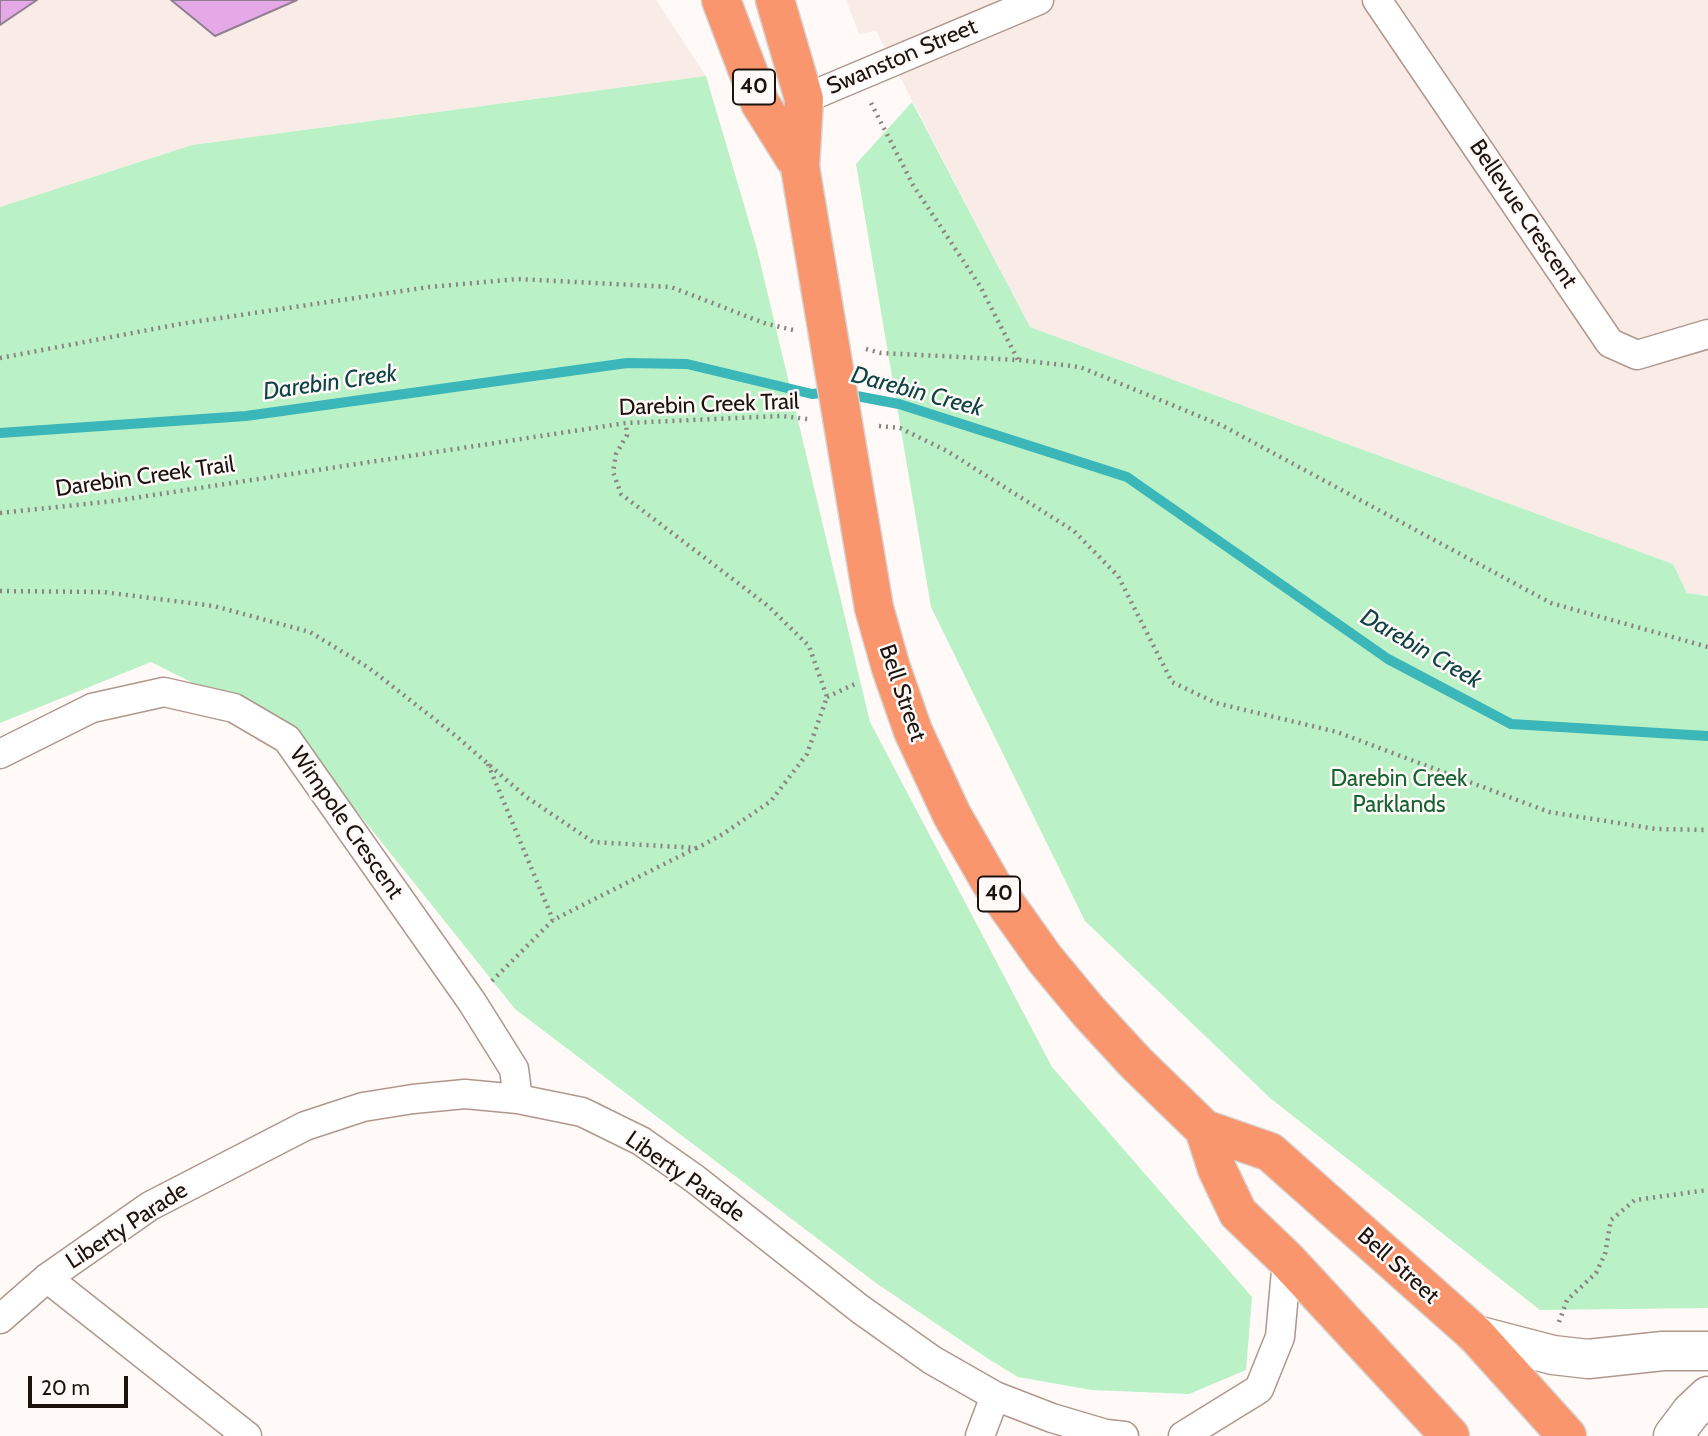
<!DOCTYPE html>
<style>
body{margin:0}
#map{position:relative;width:1708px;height:1436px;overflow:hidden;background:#fff9f7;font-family:Cabin,sans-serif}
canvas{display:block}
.scale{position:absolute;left:28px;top:1376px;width:100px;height:32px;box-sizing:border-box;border:4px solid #1c130f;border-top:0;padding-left:9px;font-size:21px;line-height:24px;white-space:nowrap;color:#1c130f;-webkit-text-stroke:5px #fff9f7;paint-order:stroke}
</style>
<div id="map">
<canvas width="1708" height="1436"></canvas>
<div class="scale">20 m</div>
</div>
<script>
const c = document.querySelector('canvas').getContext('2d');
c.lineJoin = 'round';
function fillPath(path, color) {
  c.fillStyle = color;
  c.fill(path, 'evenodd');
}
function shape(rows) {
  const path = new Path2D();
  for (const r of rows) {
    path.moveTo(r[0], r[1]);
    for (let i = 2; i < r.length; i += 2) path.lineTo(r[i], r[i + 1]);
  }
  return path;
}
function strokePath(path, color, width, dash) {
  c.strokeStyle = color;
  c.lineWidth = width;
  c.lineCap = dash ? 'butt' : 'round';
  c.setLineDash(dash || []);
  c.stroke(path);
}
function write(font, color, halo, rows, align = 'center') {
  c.font = font + ' Cabin,sans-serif';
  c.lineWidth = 5;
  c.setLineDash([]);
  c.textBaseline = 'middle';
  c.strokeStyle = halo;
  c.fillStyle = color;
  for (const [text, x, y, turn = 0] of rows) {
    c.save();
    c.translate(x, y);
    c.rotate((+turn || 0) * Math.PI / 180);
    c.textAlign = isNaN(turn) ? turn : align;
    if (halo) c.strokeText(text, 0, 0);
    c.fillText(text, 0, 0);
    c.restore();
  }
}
const built = shape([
 [0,0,656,0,706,76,192,145,0,207],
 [846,0,1708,0,1708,596,1687,593,1673,564,1030,327,876,31,859,34]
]);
const green = shape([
 [706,76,757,249,870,722,1052,1067,1252,1297,1246,1370,1189,1394,1092,1390,1018,1377,987,1358,876,1283,515,1009,295,734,151,662,0,723,0,207,192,145],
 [912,102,1030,327,1673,564,1687,593,1708,596,1708,1308,1540,1310,1270,1098,1085,921,931,607,856,164]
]);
const stream = shape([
 [846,394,899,404,1127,477,1388,659,1511,724,1708,736],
 [0,433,246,416,627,363,687,364,812,394,831,392]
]);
const building = shape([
 [0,0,37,0,0,25,0,0],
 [171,0,297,0,215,36,171,0]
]);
const path = shape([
 [871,103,913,185,980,286,1018,360],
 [866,349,881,353,1019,360,1080,367,1223,426,1551,603,1708,647],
 [0,358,180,324,429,287,518,279,671,287,764,323,793,330],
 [879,426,900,428,947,451,1074,531,1118,576,1172,682,1216,703,1337,732,1549,812,1656,829,1708,830],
 [0,513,114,501,626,423,781,416,808,419],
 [0,591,103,592,214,606,310,632,369,668,456,736,525,796,593,842,697,848,723,834,771,801,807,754,827,697,809,646,768,606,621,494,613,472,616,454,627,435,626,423],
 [827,697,855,684],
 [488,764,553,920],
 [492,981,553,920,696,848],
 [1559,1322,1567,1300,1596,1273,1605,1254,1611,1220,1635,1200,1708,1190]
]);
const street = shape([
 [1377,0,1610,343,1637,355,1708,334],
 [804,99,1039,0],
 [0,754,92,708,164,692,234,708,287,739,472,1002,514,1069,518,1099],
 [47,1278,247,1436],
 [0,1319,47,1278,150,1206,305,1126,363,1107,413,1099,465,1094,518,1099,582,1112,641,1141,695,1179,860,1309,932,1360,995,1396,1052,1418,1106,1434,1124,1436],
 [980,1436,995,1396],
 [1183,1436,1259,1389,1280,1337,1287,1260]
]);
const secondary = shape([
 [1476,1335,1553,1355,1588,1359,1663,1351,1708,1351],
 [1673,1436,1691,1412,1708,1396]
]);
const highway = shape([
 [721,0,760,103,800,167],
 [775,0,804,99,800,167],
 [874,608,891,668,913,731,952,815,991,883,1045,959,1089,1012,1136,1063,1204,1129,1270,1152,1476,1335,1567,1436],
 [1204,1129,1217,1169,1238,1213,1287,1260,1450,1436]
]);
const highwayBridge = shape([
 [800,167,874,608]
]);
const shields = [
 [754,87,42],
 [999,894,42]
];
const shieldNames = [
 ["40",754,87],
 ["40",999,894]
];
const streetNames = [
 ["Swanston Street",902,57,-23],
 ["Bellevue Crescent",1523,214,56],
 ["Darebin Creek Trail",709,405,-2],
 ["Darebin Creek Trail",145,477,-8],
 ["Bell Street",902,693,71],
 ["Wimpole Crescent",346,823,55],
 ["Liberty Parade",685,1177,35],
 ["Liberty Parade",127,1226,-33],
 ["Bell Street",1398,1266,42]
];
const parkNames = [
 ["Darebin Creek",1399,779],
 ["Parklands",1399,805]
];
const waterNames = [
 ["Darebin Creek",330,383,-8],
 ["Darebin Creek",917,392,15],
 ["Darebin Creek",1421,649,30]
];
fillPath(built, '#f9ece7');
fillPath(green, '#baf1c6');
strokePath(stream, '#3bb6b9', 10);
fillPath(building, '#e4a9e6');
strokePath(building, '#907f90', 2);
strokePath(street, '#b0978e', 31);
strokePath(secondary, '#b0978e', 41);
strokePath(highway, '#d6d5d4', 41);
strokePath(path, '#8b8380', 4.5, [2, 5]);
strokePath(street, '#fff', 28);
strokePath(secondary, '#fff', 38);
strokePath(highway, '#f9966d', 38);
strokePath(highwayBridge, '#d6d5d4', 41, []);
strokePath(highwayBridge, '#f9966d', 38);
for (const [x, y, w] of shields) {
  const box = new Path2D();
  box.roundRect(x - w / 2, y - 17.5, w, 35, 5);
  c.fillStyle = '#fff9f7';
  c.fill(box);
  strokePath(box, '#1c130f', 2);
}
write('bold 21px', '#1c130f', null, shieldNames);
write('23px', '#1c130f', '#fff9f7', streetNames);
write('23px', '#156332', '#fff9f7', parkNames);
write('italic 24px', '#0e4446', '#fff9f7', waterNames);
</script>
